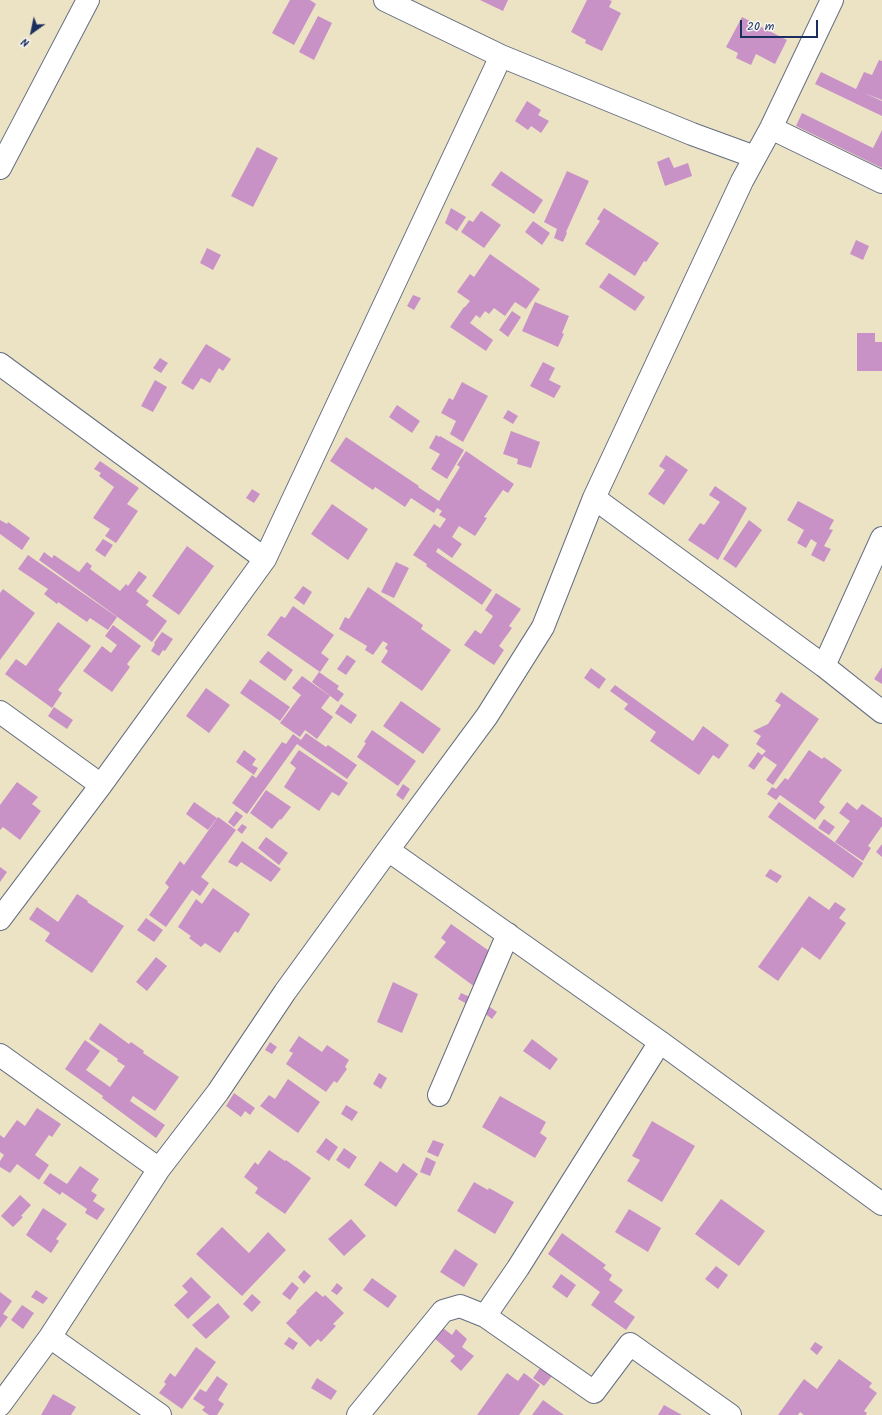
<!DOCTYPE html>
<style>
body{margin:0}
#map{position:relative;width:882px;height:1415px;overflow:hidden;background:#ece3c5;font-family:Kalam,sans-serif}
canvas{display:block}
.north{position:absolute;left:12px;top:12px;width:40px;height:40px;-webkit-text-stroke:3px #f6f6f2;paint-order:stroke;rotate:213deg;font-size:11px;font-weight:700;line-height:16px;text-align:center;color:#1b2f5e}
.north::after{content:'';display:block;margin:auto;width:14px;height:18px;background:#1b2f5e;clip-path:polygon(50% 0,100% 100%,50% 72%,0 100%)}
.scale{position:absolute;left:740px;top:20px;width:78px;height:18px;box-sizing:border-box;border:2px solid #1b2f5e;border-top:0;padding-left:5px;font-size:12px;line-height:14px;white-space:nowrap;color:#1b2f5e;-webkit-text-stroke:3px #f6f6f2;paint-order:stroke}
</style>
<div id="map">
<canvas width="882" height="1415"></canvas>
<div class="north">N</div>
<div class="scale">20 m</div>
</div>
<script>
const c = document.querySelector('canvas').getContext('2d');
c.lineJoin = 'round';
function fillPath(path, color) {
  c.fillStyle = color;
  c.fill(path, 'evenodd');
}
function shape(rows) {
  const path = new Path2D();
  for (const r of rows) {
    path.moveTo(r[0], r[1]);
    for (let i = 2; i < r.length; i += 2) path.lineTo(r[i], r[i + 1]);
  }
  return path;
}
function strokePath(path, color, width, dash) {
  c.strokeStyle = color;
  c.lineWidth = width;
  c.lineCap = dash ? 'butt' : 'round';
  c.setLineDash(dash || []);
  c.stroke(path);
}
const building = shape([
 [290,0,310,0,316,4,294,45,272,33],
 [480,0,508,0,503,11],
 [587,0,609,0,612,1,609,7,621,13,602,51,585,43,586,40,571,32],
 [318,16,332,23,314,60,299,52],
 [742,17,787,40,775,64,756,54,751,65,736,58,738,53,726,47],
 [879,60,882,61,882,100,864,93,882,101,882,116,815,84,821,72,856,89,864,72,872,75],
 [527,101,541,110,538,115,549,121,541,133,531,126,528,130,515,121],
 [802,113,873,148,882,130,882,168,796,126],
 [257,147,278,158,253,207,231,196],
 [669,157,674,168,688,163,692,176,665,186,657,162],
 [501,171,543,200,534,214,491,185],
 [567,171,589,181,566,232,567,233,563,242,554,238,557,229,544,222],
 [451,208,466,217,457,231,445,223],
 [604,208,659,243,646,262,644,261,635,276,585,244,600,221,597,219],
 [481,211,501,225,484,248,461,232,469,220,473,222],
 [533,221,550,233,542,245,525,232],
 [856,240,869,246,863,260,850,254],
 [207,248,221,255,213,270,200,263],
 [490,254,540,289,526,309,515,302,505,316,494,308,489,314,485,311,480,318,476,315,470,323,493,340,486,351,450,327,464,307,465,307,470,301,457,292,470,274,474,277],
 [609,273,645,297,635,311,599,287],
 [413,295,421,298,414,310,407,306],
 [535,302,569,316,562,333,564,334,558,347,522,331],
 [512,311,521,317,508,337,499,330],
 [857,333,875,333,875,342,882,342,882,371,857,371],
 [206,344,231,359,223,371,219,368,210,383,201,378,193,390,181,383],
 [160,358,168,363,161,373,153,368],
 [543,362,555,368,549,380,561,386,554,398,530,386],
 [155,380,167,387,153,412,141,406],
 [462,382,488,396,463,442,450,434,456,421,441,413,449,398,453,400],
 [397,405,420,421,412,433,389,417],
 [508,410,518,416,513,424,503,418],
 [511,431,540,442,531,468,517,464,518,459,503,454],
 [436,435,439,437,440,436,464,450,447,479,431,469,440,454,429,448],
 [346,437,419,486,418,487,439,501,460,467,457,465,466,451,514,484,508,493,503,490,484,517,487,518,475,536,459,526,452,537,462,544,452,558,438,548,436,552,492,590,482,605,426,566,427,564,413,555,434,524,440,528,446,519,439,515,442,511,437,508,434,513,411,498,405,507,375,487,373,490,330,461],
 [666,455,688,470,664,505,648,494,665,470,659,466],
 [100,461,139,488,127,504,138,511,116,543,105,536,110,529,93,518,114,487,99,476,101,473,94,469],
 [715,486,747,508,718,560,688,540,700,523,704,525,720,502,709,495],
 [252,489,260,494,254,503,246,498],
 [798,501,834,520,829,529,833,530,824,546,831,549,824,562,811,555,817,543,811,539,806,548,797,543,804,530,787,520],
 [332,504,368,529,348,560,311,534],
 [0,520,7,524,8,522,30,538,22,550,0,534],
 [749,520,762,530,736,568,723,559],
 [103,539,113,545,105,557,95,550],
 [187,546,214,566,179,615,152,596],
 [44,552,52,558,54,555,79,572,87,562,92,566,90,569,120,591,126,584,128,586,139,571,147,577,136,591,149,601,146,605,167,621,152,642,39,560],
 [28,555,117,617,108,630,90,618,87,622,58,602,57,604,44,594,48,589,18,569],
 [396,562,409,568,394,598,381,592],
 [303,586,312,592,304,605,294,598],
 [368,587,423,625,421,629,451,650,422,691,381,662,388,651,385,648,388,644,383,641,373,655,365,650,367,646,339,629,345,617,349,619],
 [3,589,35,613,0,660,0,593],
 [496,593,521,609,509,626,512,628,499,646,504,650,494,665,464,645,475,630,481,634,493,616,485,610],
 [293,606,334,635,321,653,329,659,320,672,267,635,281,616,285,618],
 [58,622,91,646,58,690,62,693,52,708,5,674,16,659,26,666],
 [113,625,141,646,127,664,130,667,112,692,83,671,102,646,111,653,117,645,105,636],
 [162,632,173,639,165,651,163,650,159,656,151,651,155,644,154,643],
 [268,651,293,670,285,681,259,662],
 [347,655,356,661,346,675,337,669],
 [882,667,882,684,874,679],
 [591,668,606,679,599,689,584,678],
 [319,672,339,686,337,689,344,694,338,702,312,682],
 [302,676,330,696,321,708,333,717,317,739,305,730,300,737,280,723,301,695,292,688],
 [250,679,290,707,280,721,240,693],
 [615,685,693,741,703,726,729,745,719,759,713,755,699,775,650,741,656,732,624,709,628,704,610,691],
 [206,688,230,705,209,733,186,716],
 [781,692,819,719,773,785,766,780,777,765,764,756,754,770,748,766,758,752,762,755,766,751,756,744,761,736,753,731,768,724,781,705,775,701],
 [401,701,441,729,423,754,383,726],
 [341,704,357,715,351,724,335,713],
 [54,707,73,720,67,729,48,716],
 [372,730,416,761,398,786,357,757,366,743,364,742],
 [306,733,326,747,328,745,357,765,347,779,297,744,247,814,232,803,252,775,256,778,282,742,286,744,293,734,301,740],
 [244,750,256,759,252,765,258,768,254,775,236,762],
 [299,750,348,783,339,796,332,792,319,811,284,787,296,768,290,763],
 [809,750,822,759,824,757,842,770,819,802,825,807,815,820,780,795,776,800,767,794,772,787,776,789,785,778,788,780],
 [17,782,38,797,32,804,41,811,20,840,3,827,0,830,0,805],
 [403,784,410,789,403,800,396,795],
 [266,790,291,807,281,820,280,819,272,829,250,813],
 [194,802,217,818,208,830,186,814],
 [779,802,863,863,853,878,768,817],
 [847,802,857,810,862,804,882,818,882,826,868,846,871,848,863,861,835,842,850,821,839,813],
 [236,811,243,816,234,827,228,822],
 [218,817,236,830,201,877,209,883,200,896,192,890,166,927,149,915,169,887,165,883,180,861,184,865],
 [824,819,835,827,829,835,818,828],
 [242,824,247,827,242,834,237,830],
 [266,837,288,853,279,865,258,848],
 [242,841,281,869,271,882,241,862,237,867,228,862],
 [882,844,882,857,876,852],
 [0,867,7,872,0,882],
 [770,869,782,876,777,883,765,876],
 [213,888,250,914,238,933,235,931,220,953,205,943,201,947,189,938,191,936,178,927,196,899,202,904],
 [77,894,88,901,87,902,124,926,92,973,45,941,50,933,29,919,37,907,58,922],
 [809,896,829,910,835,902,846,909,839,918,846,923,820,960,802,947,778,981,758,967],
 [146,918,163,930,154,942,137,930],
 [451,924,492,953,475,987,434,957,446,942,441,938],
 [156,957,167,966,147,991,136,982],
 [393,982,418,994,402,1033,377,1022],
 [461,993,470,997,467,1004,458,999],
 [487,1005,497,1012,492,1019,483,1012],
 [100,1023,129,1044,131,1042,144,1051,143,1053,179,1077,155,1111,133,1096,130,1101,165,1125,156,1138,102,1098,103,1096,65,1069,85,1040,100,1051,86,1070,110,1087,125,1066,117,1061,118,1059,89,1039],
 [299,1036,322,1052,327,1045,349,1060,345,1067,347,1069,337,1083,334,1081,326,1092,286,1064,293,1053,289,1051],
 [532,1039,558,1059,550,1070,523,1051],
 [270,1042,277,1047,272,1054,265,1050],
 [379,1073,387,1078,381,1089,373,1084],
 [288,1079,320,1102,298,1133,260,1106,269,1095,275,1099],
 [234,1093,255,1108,250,1115,245,1111,241,1117,226,1106],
 [500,1096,546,1122,540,1133,547,1138,535,1158,482,1127],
 [346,1105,358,1112,352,1121,341,1114],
 [37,1108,61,1124,52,1137,49,1135,35,1155,49,1165,39,1180,17,1164,10,1173,0,1167,0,1161,4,1155,0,1152,0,1135,4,1138,17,1120,25,1126],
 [652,1121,695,1146,662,1202,627,1181,640,1160,632,1156],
 [326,1138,338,1147,329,1161,316,1152],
 [433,1140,444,1144,438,1157,427,1152],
 [344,1148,357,1157,349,1169,336,1160],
 [269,1150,285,1161,286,1160,311,1178,285,1214,255,1193,258,1188,244,1177,255,1162,258,1165],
 [426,1157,436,1162,430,1176,420,1172],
 [380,1161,397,1173,403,1163,418,1174,396,1207,364,1185],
 [80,1166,99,1179,91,1191,97,1195,93,1201,105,1209,97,1220,85,1213,87,1209,62,1192,60,1195,43,1183,50,1173,67,1184],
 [474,1182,488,1190,489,1188,514,1202,495,1234,457,1211],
 [20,1195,31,1205,21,1216,23,1217,13,1227,1,1216],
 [721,1199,765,1231,739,1266,695,1234],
 [43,1208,67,1224,56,1239,59,1241,51,1253,26,1235],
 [629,1209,661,1228,648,1252,615,1232],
 [351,1219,366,1236,344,1256,328,1239],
 [222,1227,249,1253,268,1232,286,1250,242,1296,196,1254],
 [562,1233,606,1265,603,1268,612,1275,609,1280,623,1290,614,1302,635,1317,626,1330,591,1305,600,1292,548,1254],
 [455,1249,478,1264,464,1287,440,1272],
 [716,1266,728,1275,718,1289,705,1279],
 [304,1270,311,1276,304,1284,298,1277],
 [561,1274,576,1285,567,1298,552,1287],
 [191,1277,211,1297,188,1319,174,1305,188,1292,182,1286],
 [372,1278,397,1296,388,1308,363,1290],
 [292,1282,299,1288,290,1300,282,1294],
 [337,1283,343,1288,337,1295,331,1291],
 [36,1290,48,1298,43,1304,31,1297],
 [316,1291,323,1297,325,1295,344,1313,333,1324,336,1326,321,1342,318,1339,310,1347,286,1323,297,1312,296,1311],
 [0,1292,12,1301,3,1314,8,1317,0,1328],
 [252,1294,261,1302,252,1312,243,1304],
 [218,1303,230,1317,206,1339,192,1325],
 [22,1305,34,1313,23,1329,11,1320],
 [443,1328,452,1335,456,1329,467,1339,462,1347,474,1356,461,1371,450,1361,455,1356,434,1338],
 [289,1337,298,1343,293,1350,284,1344],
 [815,1342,823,1347,817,1355,810,1349],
 [196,1347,216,1362,182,1409,159,1393,166,1384,164,1382,170,1373,175,1377],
 [839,1359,872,1383,869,1387,877,1393,864,1411,867,1413,866,1415,804,1415,800,1412,798,1415,778,1415,804,1379,817,1389],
 [540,1368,552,1376,544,1386,533,1378],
 [507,1373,518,1381,524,1373,540,1385,519,1415,477,1415],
 [217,1376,228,1384,218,1400,224,1404,217,1415,209,1415,202,1410,205,1407,193,1399,200,1389,206,1392],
 [317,1378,337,1391,331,1400,311,1388],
 [53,1394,76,1407,71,1415,41,1415],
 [543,1400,564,1415,532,1415],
 [664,1405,682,1415,658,1415]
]);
const minor = shape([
 [385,0,501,56,692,134,755,157],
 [771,128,882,182],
 [0,168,88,0],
 [0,364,265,559],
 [594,498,824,666,882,712],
 [824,666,882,538],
 [0,712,101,785],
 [388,850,660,1042,882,1204],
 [0,919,101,785,265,559,501,56],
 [0,1055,159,1169],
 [439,1095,508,934],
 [485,1316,594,1392,630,1344,730,1415],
 [50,1337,160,1415],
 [0,1405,50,1337,159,1169,218,1092,285,992,388,850,487,716,543,627,594,498,742,181,771,128,832,0],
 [358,1415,443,1311,460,1306,485,1316,518,1268,660,1042]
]);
fillPath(building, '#c992c7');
strokePath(minor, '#646e82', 24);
strokePath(minor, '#fff', 22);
</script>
